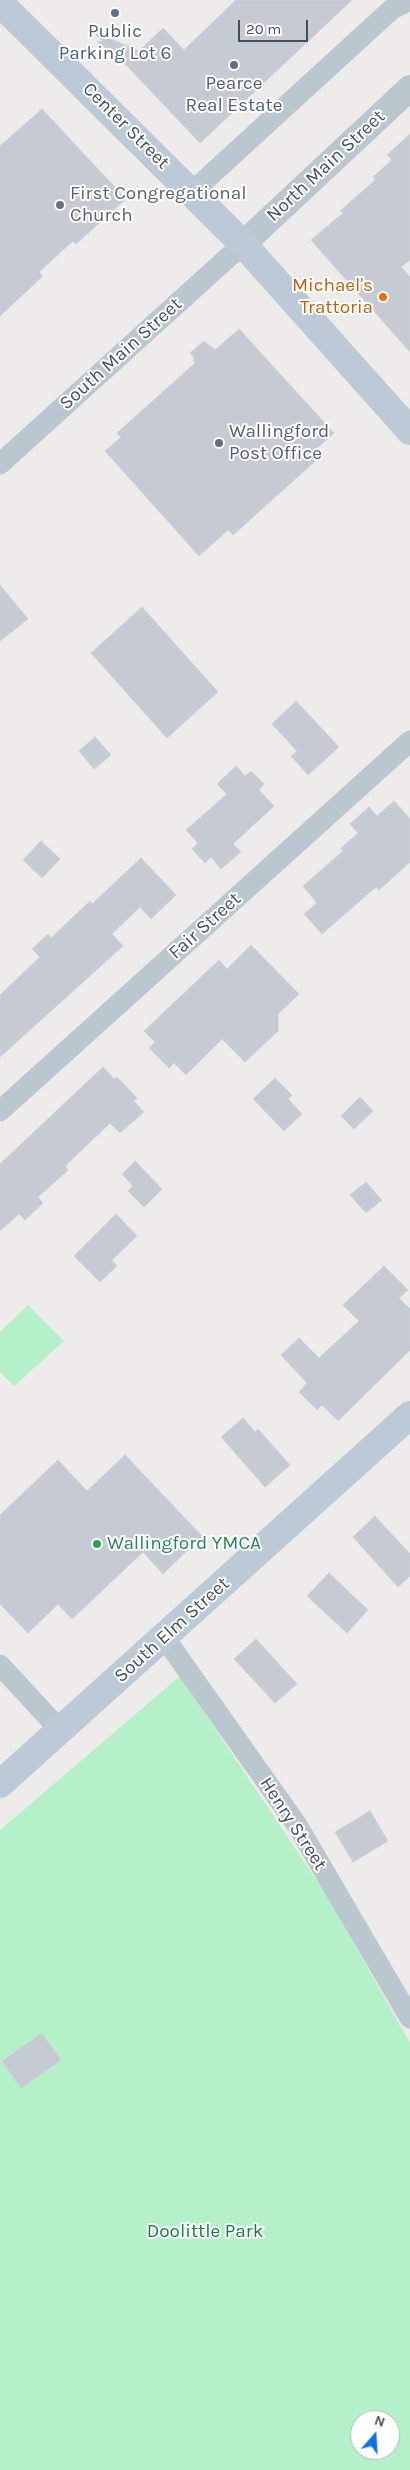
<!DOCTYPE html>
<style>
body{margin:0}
#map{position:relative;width:410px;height:2470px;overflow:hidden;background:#eeebeb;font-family:Karla,sans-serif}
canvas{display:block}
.north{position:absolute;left:350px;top:2410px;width:50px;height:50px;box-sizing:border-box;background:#fff;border:1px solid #b3b9bd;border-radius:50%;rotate:19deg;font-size:14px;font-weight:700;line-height:20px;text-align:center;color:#42505a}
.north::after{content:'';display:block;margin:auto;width:18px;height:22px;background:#0b75e7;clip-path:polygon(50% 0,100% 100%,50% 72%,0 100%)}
.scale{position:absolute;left:238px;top:20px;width:70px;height:22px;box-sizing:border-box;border:2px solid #42505a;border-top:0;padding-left:6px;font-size:15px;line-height:18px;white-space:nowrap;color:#42505a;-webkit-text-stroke:4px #fff;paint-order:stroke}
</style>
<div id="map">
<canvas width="410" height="2470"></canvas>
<div class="north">N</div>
<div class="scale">20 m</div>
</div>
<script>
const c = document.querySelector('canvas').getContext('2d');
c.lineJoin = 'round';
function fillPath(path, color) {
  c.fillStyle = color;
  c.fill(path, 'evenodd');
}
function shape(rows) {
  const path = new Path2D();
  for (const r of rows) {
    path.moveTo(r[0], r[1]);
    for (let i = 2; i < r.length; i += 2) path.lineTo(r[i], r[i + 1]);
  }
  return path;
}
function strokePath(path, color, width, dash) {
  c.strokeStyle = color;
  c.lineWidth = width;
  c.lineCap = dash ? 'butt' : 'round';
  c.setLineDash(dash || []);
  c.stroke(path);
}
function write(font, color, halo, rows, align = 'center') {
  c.font = font + ' Karla,sans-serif';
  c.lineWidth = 4;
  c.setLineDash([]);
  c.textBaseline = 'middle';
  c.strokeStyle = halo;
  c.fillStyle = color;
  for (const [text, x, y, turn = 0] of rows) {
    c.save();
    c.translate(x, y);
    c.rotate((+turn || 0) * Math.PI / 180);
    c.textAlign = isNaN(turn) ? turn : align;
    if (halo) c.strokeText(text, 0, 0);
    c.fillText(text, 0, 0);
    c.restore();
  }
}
const green = shape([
 [28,1305,64,1341,14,1386,0,1372,0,1332],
 [180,1676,327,1896,410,2043,410,2470,0,2470,0,1830],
 [360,2420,390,2420,390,2450,360,2450]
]);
const building = shape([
 [236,0,352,0,200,143,128,67,97,41,103,42,93,31,139,51,163,28,184,50,236,0],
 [42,109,126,199,76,244,73,241,39,272,43,276,0,316,0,146,42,109],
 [410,134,410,260,401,267,410,277,410,352,311,240,343,213,340,211,375,180,373,177,392,160,387,155,410,134],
 [239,329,334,433,316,449,322,455,233,535,228,530,199,556,105,451,121,437,117,433,195,363,193,360,195,359,190,353,204,341,215,350,239,329],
 [0,585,28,619,0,641,0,585],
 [142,607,218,692,167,738,91,653,142,607],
 [296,701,339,747,308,775,291,756,297,751,272,724,296,701],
 [95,737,111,755,94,769,79,751,95,737],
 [236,766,245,776,251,771,264,784,259,790,274,806,233,844,241,852,221,869,211,857,205,863,192,849,198,843,186,830,227,794,217,784,236,766],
 [394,801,410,819,410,862,379,890,376,887,322,934,304,914,317,903,303,886,343,851,341,848,358,833,350,824,369,807,377,816,394,801],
 [41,841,60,859,42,878,23,860,41,841],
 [141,858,176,895,151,919,140,907,112,934,123,946,0,1057,0,995,40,957,32,949,48,934,51,938,90,901,92,904,141,858],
 [251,945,299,994,278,1014,278,1031,245,1062,222,1039,186,1075,174,1063,169,1068,149,1048,155,1042,144,1031,219,960,227,969,251,945],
 [103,1067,114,1079,117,1077,137,1098,134,1101,144,1112,120,1133,110,1123,65,1166,68,1170,38,1197,43,1203,25,1220,19,1214,0,1231,0,1164,103,1067],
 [275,1078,292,1095,288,1099,302,1114,284,1131,253,1099,275,1078],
 [360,1097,373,1111,354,1129,341,1116,360,1097],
 [135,1161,162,1189,144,1207,128,1191,133,1186,122,1174,135,1161],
 [366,1182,382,1200,366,1213,350,1195,366,1182],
 [116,1214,137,1236,112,1260,117,1266,100,1282,74,1256,116,1214],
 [384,1266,408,1290,399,1298,410,1309,410,1350,338,1421,322,1405,317,1410,299,1392,307,1383,281,1355,299,1338,319,1358,359,1321,343,1305,384,1266],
 [243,1418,255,1432,258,1429,290,1465,265,1487,221,1437,243,1418],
 [125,1455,202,1536,163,1574,143,1552,72,1619,58,1604,28,1633,0,1604,0,1515,58,1460,87,1491,125,1455],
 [375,1516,410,1554,410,1576,398,1587,353,1537,375,1516],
 [329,1573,368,1610,347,1633,307,1596,329,1573],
 [256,1639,297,1684,275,1703,234,1659,256,1639],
 [370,1811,388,1841,353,1862,335,1832,370,1811],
 [42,2033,61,2060,21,2088,2,2061,42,2033]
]);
const minor = shape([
 [192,192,392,9,410,0],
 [0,464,243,244],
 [0,1111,410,741],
 [164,1637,297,1825,410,2018],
 [0,1665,60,1730]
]);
const tertiary = shape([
 [243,244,410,88]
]);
const secondary = shape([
 [0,3,243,244,410,431],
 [0,1784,410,1415]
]);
const markers = [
 [115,13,5,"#5c6f8a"],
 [234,65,5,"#5c6f8a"],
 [60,205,5,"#6b7280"],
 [383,297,5,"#e8710a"],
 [219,443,5,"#5c6f8a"],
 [97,1544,5,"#2e9e5b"]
];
const serviceNames = [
 ["Public",115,32],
 ["Parking Lot 6",115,54],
 ["Pearce",234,84],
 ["Real Estate",234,106],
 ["Wallingford",229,432,"left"],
 ["Post Office",229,454,"left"]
];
const streetNames = [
 ["Center Street",126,126,45],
 ["North Main Street",326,166,-43],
 ["South Main Street",121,354,-42],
 ["Fair Street",205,926,-42],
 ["South Elm Street",172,1630,-42],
 ["Henry Street",293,1824,57]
];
const worshipNames = [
 ["First Congregational",70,194],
 ["Church",70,216]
];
const foodNames = [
 ["Michael's",373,286],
 ["Trattoria",373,308]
];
const leisureNames = [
 ["Wallingford YMCA",107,1544]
];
const parkNames = [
 ["Doolittle Park",205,2232]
];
fillPath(green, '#b4f1c9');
fillPath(building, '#c6cad2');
strokePath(building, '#ced1d8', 1);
strokePath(minor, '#bac7cf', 21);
strokePath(tertiary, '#bac7cf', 26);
strokePath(secondary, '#bbcad6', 28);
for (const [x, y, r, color] of markers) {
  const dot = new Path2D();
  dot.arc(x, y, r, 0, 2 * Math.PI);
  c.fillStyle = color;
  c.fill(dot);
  strokePath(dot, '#fff', 2);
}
write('19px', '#4e5e75', '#fff', serviceNames);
write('19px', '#42505a', '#fff', streetNames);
write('19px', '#5b616d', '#fff', worshipNames, 'left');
write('19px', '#c56008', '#fff', foodNames, 'right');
write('19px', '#27864d', '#fff', leisureNames, 'left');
write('19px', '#0f7f42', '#fff', parkNames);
</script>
